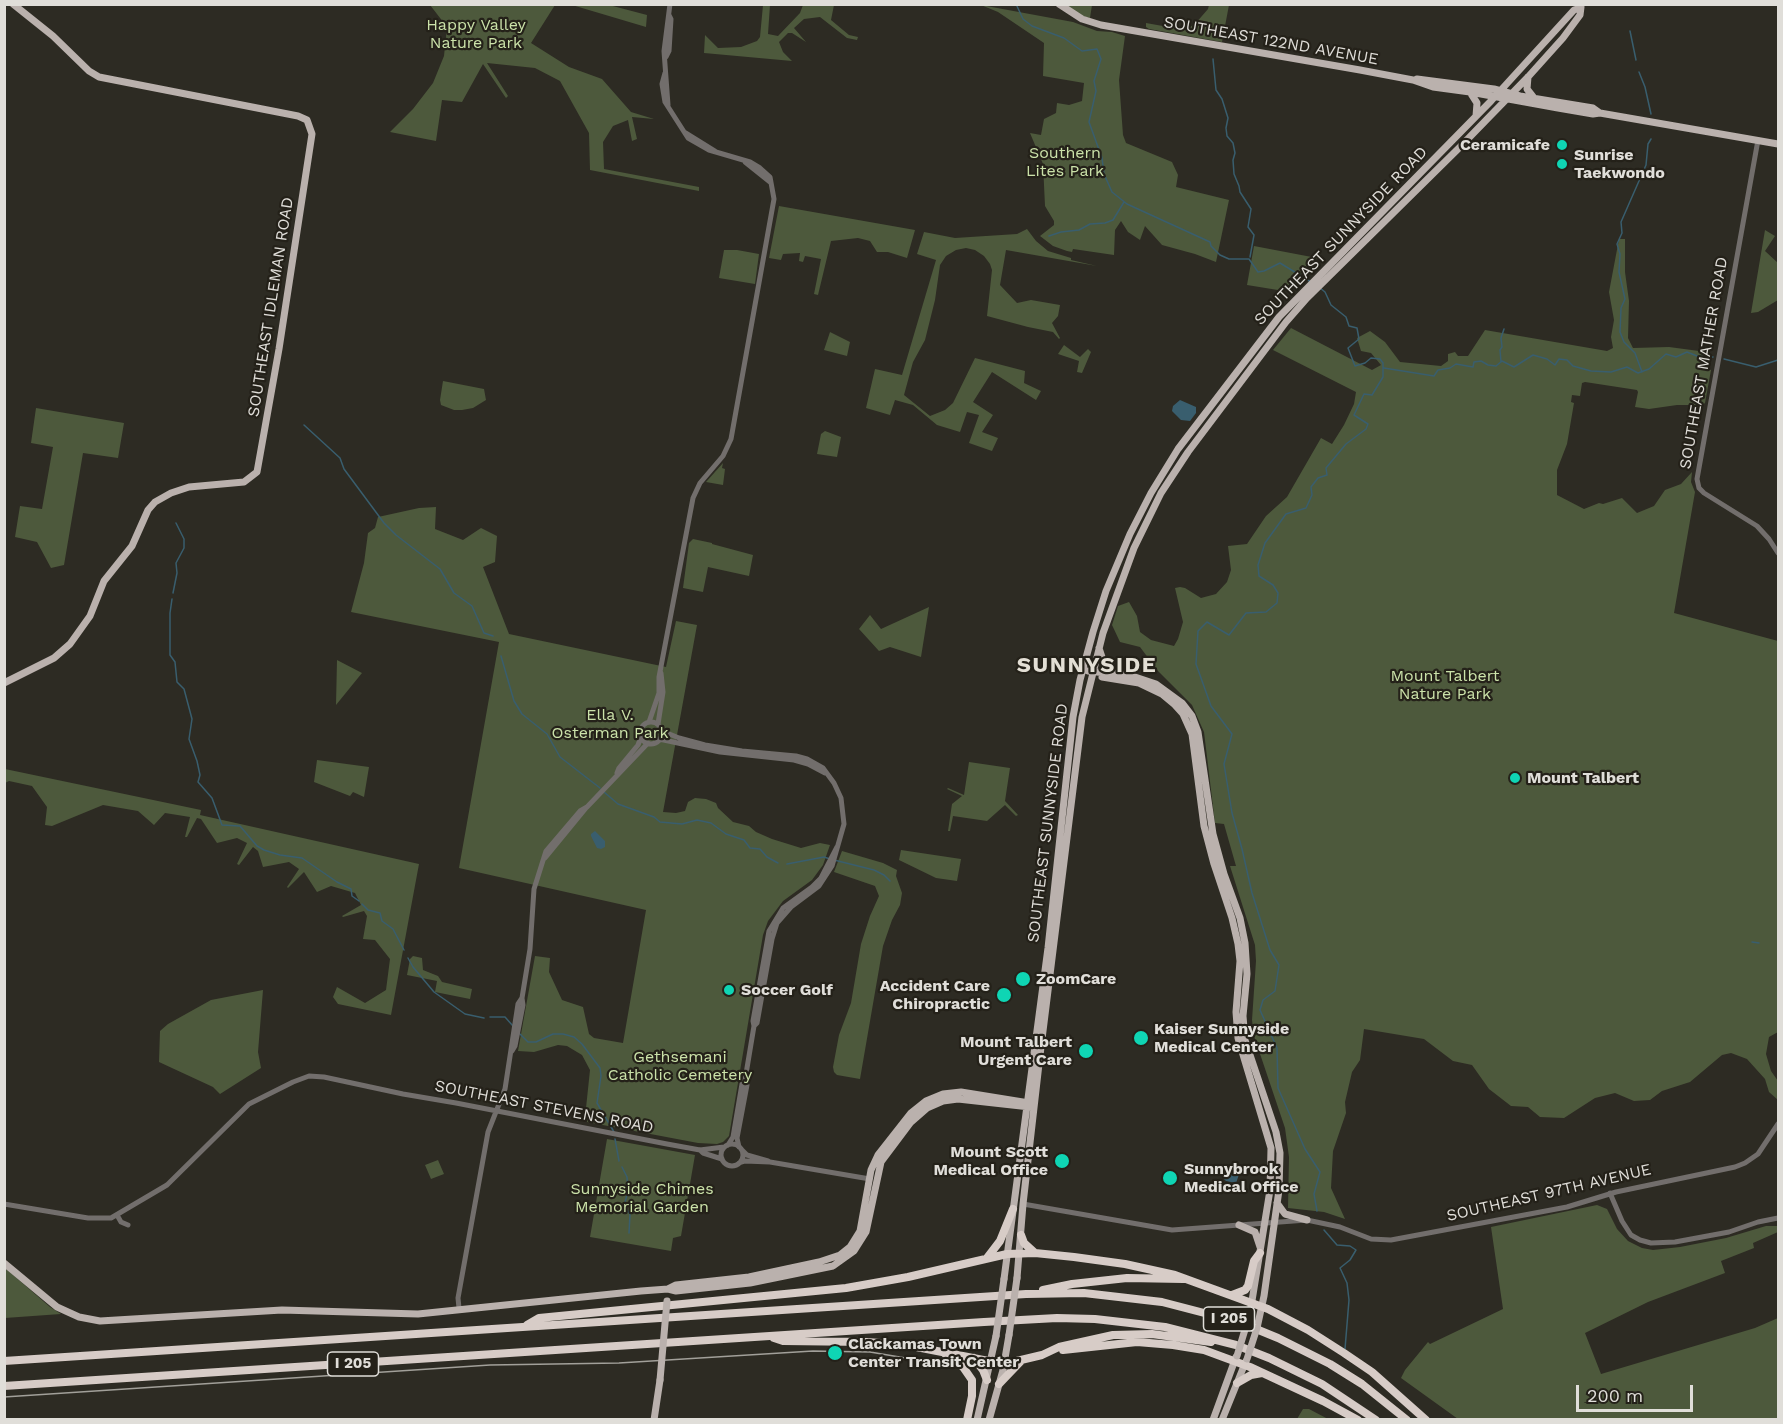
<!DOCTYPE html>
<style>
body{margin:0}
#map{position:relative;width:1783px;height:1424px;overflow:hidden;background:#2d2b23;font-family:"Work Sans",sans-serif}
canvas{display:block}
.frame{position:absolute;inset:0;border:6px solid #e0ded9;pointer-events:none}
.scale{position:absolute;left:1576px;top:1385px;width:117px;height:27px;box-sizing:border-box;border:3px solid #e0ded9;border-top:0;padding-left:8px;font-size:18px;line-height:21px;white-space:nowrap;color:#e0ded9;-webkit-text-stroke:4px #242119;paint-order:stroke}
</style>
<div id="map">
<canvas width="1783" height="1424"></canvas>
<div class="frame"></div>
<div class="scale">200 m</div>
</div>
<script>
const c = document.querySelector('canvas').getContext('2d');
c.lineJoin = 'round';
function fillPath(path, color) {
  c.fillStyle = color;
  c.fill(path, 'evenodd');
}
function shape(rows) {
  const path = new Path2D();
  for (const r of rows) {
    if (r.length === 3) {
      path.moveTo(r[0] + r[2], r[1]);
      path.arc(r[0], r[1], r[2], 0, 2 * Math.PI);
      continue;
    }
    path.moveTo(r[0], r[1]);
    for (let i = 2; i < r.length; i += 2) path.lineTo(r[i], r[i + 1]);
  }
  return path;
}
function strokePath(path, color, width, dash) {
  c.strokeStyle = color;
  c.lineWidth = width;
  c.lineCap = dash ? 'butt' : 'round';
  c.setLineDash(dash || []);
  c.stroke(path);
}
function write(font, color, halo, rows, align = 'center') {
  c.font = font + ' "Work Sans",sans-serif';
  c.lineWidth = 4.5;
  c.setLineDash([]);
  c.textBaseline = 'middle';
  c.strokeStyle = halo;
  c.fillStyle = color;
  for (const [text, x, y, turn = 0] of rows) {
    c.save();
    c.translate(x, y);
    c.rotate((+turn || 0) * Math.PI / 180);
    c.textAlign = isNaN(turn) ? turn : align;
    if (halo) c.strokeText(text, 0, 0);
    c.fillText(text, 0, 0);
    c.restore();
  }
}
const green = shape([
 [430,5,555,5,531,43,569,67,602,79,631,112,654,119,632,117,637,139,632,141,628,120,613,126,603,142,604,169,699,187,699,191,590,170,589,133,560,81,535,68,487,63,508,96,506,98,483,64,462,102,442,100,436,141,390,132,413,109,433,83,444,56,447,27],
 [572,5,609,5,647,15,646,27],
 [834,5,831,20,849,35,858,37,857,40,847,38,820,17,804,19,794,28,806,42,792,33,788,33,779,42,783,52,792,61,704,53,705,35,718,48,741,47,757,41,760,37,763,5,770,5,768,34,778,36,800,13,803,5],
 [981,5,1073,22,1097,31,1112,32,1125,36,1119,80,1123,135,1126,143,1172,162,1178,175,1176,187,1229,200,1216,262,1195,254,1162,245,1145,226,1140,240,1128,232,1121,221,1115,230,1114,255,1073,249,1072,252,1067,251,1053,246,1040,236,1054,225,1054,221,1045,206,1043,164,1030,133,1041,135,1044,119,1056,113,1057,103,1069,105,1082,101,1084,83,1043,76,1044,43,998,12],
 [1062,5,1092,5,1090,18,1081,16],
 [1209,5,1229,5,1222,42,1149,29,1146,27,1146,23,1185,30,1195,24,1208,9],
 [779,206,915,230,907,258,888,252,877,252,870,241,858,238,831,241,818,295,814,294,821,259,805,256,803,262,799,261,800,253,783,254,781,260,769,258],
 [1027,229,1036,241,1048,251,1071,258,1071,260,1097,266,1006,250,1000,285,1017,303,1031,300,1060,305,1058,316,1052,323,1060,338,1059,339,1053,332,1028,327,987,316,992,270,990,264,984,256,975,250,966,248,956,250,946,256,940,265,935,300,925,340,913,362,904,395,930,416,945,410,953,403,975,358,1025,371,1024,383,1041,391,1036,400,992,372,973,402,993,415,982,432,998,438,992,451,969,443,979,415,967,412,960,432,937,425,913,405,895,400,890,415,866,408,875,369,902,375,936,260,917,254,924,232,955,238,1017,234],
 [1765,230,1775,236,1765,251,1778,263,1778,300,1758,312,1751,313],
 [1619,239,1625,239,1625,272,1629,301,1628,338,1633,348,1669,347,1699,351,1712,355,1708,369,1711,370,1705,403,1702,405,1677,405,1649,409,1635,407,1638,392,1637,390,1585,382,1582,383,1580,396,1572,395,1571,402,1574,403,1567,444,1557,470,1557,495,1584,509,1599,503,1603,504,1622,498,1637,513,1654,506,1665,490,1681,484,1692,472,1691,482,1695,492,1674,613,1778,641,1778,1032,1769,1037,1766,1054,1771,1071,1778,1081,1778,1100,1769,1092,1765,1079,1747,1059,1731,1053,1722,1055,1690,1082,1662,1091,1650,1100,1634,1101,1615,1093,1595,1098,1564,1118,1540,1117,1528,1107,1511,1106,1489,1089,1472,1065,1453,1061,1424,1039,1364,1029,1360,1060,1352,1072,1345,1102,1346,1113,1333,1151,1331,1188,1345,1219,1324,1212,1288,1208,1289,1157,1285,1128,1254,1036,1252,1020,1256,961,1255,945,1230,866,1236,866,1224,824,1215,823,1204,732,1192,705,1158,671,1140,647,1120,642,1112,625,1118,606,1129,602,1137,616,1140,632,1151,640,1174,646,1178,639,1183,622,1175,588,1180,587,1185,588,1201,598,1216,594,1227,582,1231,570,1228,546,1247,544,1266,516,1287,497,1321,438,1332,444,1344,425,1354,404,1356,392,1273,350,1291,328,1372,370,1381,365,1371,353,1361,351,1357,338,1370,331,1385,342,1400,362,1441,366,1448,361,1448,354,1455,352,1458,356,1468,356,1485,330,1607,351,1613,348,1611,337,1614,320,1609,292],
 [1254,246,1317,258,1284,291,1247,285],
 [724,250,737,250,759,254,755,284,719,278],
 [830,332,850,342,847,356,824,350],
 [1064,345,1080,357,1088,349,1091,352,1082,373,1077,372,1079,361,1058,354],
 [443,381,484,389,486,400,473,408,462,410,454,410,441,405,440,400],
 [36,408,124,423,118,458,83,453,64,565,51,568,37,542,15,537,20,506,42,509,53,447,31,443],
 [825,431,841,437,837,457,817,454,821,434],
 [723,463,722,468,725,469,723,485,706,482],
 [436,507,435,529,463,540,481,528,497,536,495,562,483,567,509,634,666,667,676,621,697,625,663,812,676,813,685,811,688,802,695,798,706,799,716,803,718,808,733,822,749,826,756,832,772,839,801,848,820,843,830,845,823,865,812,880,783,901,768,921,763,935,729,1136,723,1142,717,1144,698,1143,587,1122,588,1109,586,1108,590,1070,582,1055,567,1046,558,1045,534,1052,518,1051,535,956,550,958,549,972,562,1000,583,1007,589,1034,594,1038,623,1043,646,910,459,868,499,642,351,612,364,563,368,533,375,528,378,517,419,508],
 [693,539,712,543,712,544,753,555,749,576,708,567,703,592,683,588,689,543],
 [929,607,921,657,890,647,879,651,859,629,870,615,881,629],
 [337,660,362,673,336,705],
 [317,760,369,767,364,797,353,792,350,796,314,782],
 [969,762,1010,768,1005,801,1018,815,1016,816,1005,805,987,821,953,816,950,831,948,831,952,804,962,796,947,789,948,788,964,795],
 [5,769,201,810,200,815,419,864,391,1015,338,1004,333,997,337,987,365,1003,386,990,390,959,375,940,363,939,367,916,364,911,343,917,342,916,361,905,355,893,331,886,317,892,304,872,288,888,287,887,299,869,289,862,263,867,258,851,253,847,239,865,237,864,247,843,237,838,217,843,201,819,197,818,187,837,185,837,190,817,165,813,154,825,138,811,103,805,52,826,45,825,47,807,32,786,9,781,5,783],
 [901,850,961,859,957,881,936,878,899,860],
 [842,851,883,863,897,870,896,876,902,893,900,905,892,920,883,946,860,1079,837,1075,834,1072,833,1067,839,1035,851,1003,861,944,870,916,879,896,875,886,834,872],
 [413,956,422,958,423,970,438,976,442,982,472,989,470,999,435,992,437,981,407,975,410,959],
 [263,990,258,1052,261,1068,220,1094,213,1087,159,1062,160,1031,168,1024,211,1000],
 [607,1139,695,1155,681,1236,673,1238,671,1251,590,1237],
 [438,1160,444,1174,431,1179,425,1165],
 [1597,1205,1607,1209,1617,1229,1628,1241,1642,1248,1653,1250,1680,1247,1726,1238,1766,1226,1778,1226,1778,1232,1753,1243,1754,1248,1721,1261,1725,1273,1648,1302,1585,1333,1601,1374,1755,1328,1778,1318,1778,1419,1458,1419,1401,1378,1405,1370,1428,1342,1430,1344,1503,1309,1491,1227],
 [5,1268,50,1307,61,1314,5,1318],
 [1303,1409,1309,1409,1328,1419,1297,1419]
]);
const water = shape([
 [1180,400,1196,407,1196,413,1190,421,1181,420,1172,411,1173,406],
 [595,831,605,841,605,847,601,849,597,848,591,836,591,834],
 [1234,1169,1240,1172,1236,1183,1226,1181,1223,1178,1224,1174]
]);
const stream = shape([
 [1016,4,1023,19,1032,26,1064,38,1082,51,1097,49,1101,59,1094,81,1096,91,1089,122,1102,158,1104,174,1112,192,1127,204,1210,242,1211,246,1220,255,1229,259,1249,259,1258,272,1264,271,1280,263,1311,282],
 [1630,31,1636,60],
 [1213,59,1216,90,1222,99,1228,118,1226,128,1227,136,1233,143,1235,153,1233,160,1234,174,1239,186,1240,192,1251,209,1248,227,1254,235,1250,257],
 [1639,72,1645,87,1651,114],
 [1049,236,1061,232,1079,230,1090,224,1105,223,1113,220,1124,202],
 [1724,359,1756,367,1778,360],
 [1501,362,1500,350,1502,347,1501,338,1504,329],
 [1384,368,1434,376,1438,370,1450,368,1456,364,1473,367,1474,362,1481,361,1488,365,1496,366,1502,361,1514,367,1533,355,1547,359,1555,365,1559,359,1567,360,1573,366,1591,371,1611,372,1627,367,1638,373,1649,369,1666,354,1676,357,1687,352,1697,356,1713,357],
 [1642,372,1635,353,1624,342,1620,332,1621,308,1625,299,1619,272,1620,254,1617,244,1622,233,1621,222,1646,165,1648,144,1651,139],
 [304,425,340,458,344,469,384,523,396,535,440,569,454,593,472,606,484,633,493,636],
 [173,593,177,573,176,563,184,548,184,539,176,523],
 [172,599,170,613,170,655,175,662,177,682,184,689,192,719,189,739,197,761,200,775,198,782,212,798,222,825,240,826,257,846,264,850,280,855,302,858,337,882,351,889,352,896,359,901],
 [501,656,514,701,522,714,547,734,560,757,600,788],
 [604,792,618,804,654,817,660,822,682,824,697,820,711,823,726,834,744,840,750,848,760,849,767,857,778,863],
 [834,860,874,870,884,875,890,881],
 [787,864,824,857,830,859],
 [362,904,368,910,380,913,382,921,393,929,404,950],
 [1752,942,1759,943],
 [408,958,413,967,434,992,465,1014,484,1018],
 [490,1017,505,1017,513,1026],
 [520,1034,528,1042,536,1042,553,1034,563,1034,574,1037,582,1044,600,1068,601,1076,597,1103,614,1132],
 [615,1139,619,1161],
 [622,1167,627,1177,628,1191,624,1206,630,1214,629,1233],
 [1317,1211,1314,1194,1320,1172,1305,1149,1278,1088,1277,1048,1260,1010,1263,1000,1275,991,1279,965,1270,950,1252,893,1242,849,1232,813,1224,764,1232,734,1211,706,1196,664,1198,631,1207,622,1229,635,1246,613,1266,612,1277,603,1278,593,1273,585,1259,576,1258,565,1265,543,1286,514,1306,508,1312,495,1311,487,1318,478,1327,475,1326,468,1346,444,1366,429,1368,424,1354,415,1364,394,1372,395,1383,377,1383,363,1380,359,1371,358,1365,363,1355,366,1348,348,1359,339,1357,328,1349,326,1346,317,1331,305,1325,292,1320,288],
 [1324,1230,1337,1245,1350,1246,1356,1250,1350,1260,1340,1268,1347,1283,1349,1300,1345,1349]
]);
const minor = shape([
 [666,57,669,51,671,19,669,15],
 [668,105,664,51,670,4],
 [686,133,715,151],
 [1758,140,1697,479,1699,488,1704,493,1757,526,1769,539,1778,553],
 [745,162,770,182],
 [649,722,659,693,659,677,693,498,700,483,723,456,731,439,774,199,770,177,760,168,750,162,709,150,688,138,665,102,662,84,665,73],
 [651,733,11],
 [658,724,663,692,661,673],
 [662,731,679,738,705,745,742,751,796,756,807,759,823,768,834,783,841,798,844,824,832,866,819,886,791,907,777,923,772,939,757,1023,754,1026],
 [659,739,720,752,794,760,808,764,825,773],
 [617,773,619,768,638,745,641,737],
 [545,858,586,808],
 [512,1051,515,1046,523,1005,522,998,530,949,534,889,546,851,580,811,587,807,648,743],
 [732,1155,11],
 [728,1145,733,1137,742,1084,745,1080],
 [739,1147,737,1138,747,1085,745,1080,754,1026,753,1021,769,931,783,908,812,887,821,878,837,847],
 [700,1150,703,1153,722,1159],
 [742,1150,747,1155,768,1161],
 [739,1163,745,1161,770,1162,870,1179],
 [1610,1193,1622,1221,1631,1235,1640,1240,1651,1243,1675,1242,1729,1232,1758,1222,1778,1218],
 [4,1204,88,1218,111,1218,167,1185,249,1104,293,1082,309,1076,324,1077,403,1094,456,1103,667,1144,700,1150,724,1147],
 [1023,1204,1172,1230,1307,1220,1340,1227,1371,1239,1391,1240,1567,1207,1616,1192,1735,1167,1745,1163,1758,1154,1778,1124],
 [117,1215,121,1222,128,1225],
 [459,1308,458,1298,488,1132,505,1089,518,1004,522,998]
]);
const major = shape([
 [1059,4,1082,19,1101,25,1360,70,1413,80,1433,87,1470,92,1558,108,1593,114,1600,113,1778,144],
 [1528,77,1527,89,1534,98],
 [1417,79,1494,89,1520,96,1593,108,1600,113],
 [1470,92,1477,103,1476,116],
 [1099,648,1105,666,1114,673],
 [1088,671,1132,676,1156,684,1182,703,1192,716,1198,732,1213,834,1224,874,1240,918,1245,943,1247,974,1243,1016,1245,1040,1276,1132,1280,1153,1279,1190,1264,1296,1257,1328],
 [1102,677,1139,683,1162,694,1174,704,1183,714,1192,734,1204,826,1214,864,1232,918,1238,944,1240,961,1236,1012,1238,1038,1271,1148,1270,1190,1250,1313],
 [4,683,54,658,70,644,90,616,104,581,132,546,148,510,155,502,171,493,189,487,244,482,257,472,279,349,312,134,307,120,298,116,99,77,89,71,53,36,13,4],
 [1277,1203,1285,1214,1307,1220],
 [1239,1225,1255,1232,1260,1247],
 [4,1263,57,1307,79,1317,100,1321,282,1310,418,1314,641,1291,668,1289,676,1291,750,1283,833,1266,854,1251,866,1232,881,1162,911,1122,927,1108,943,1101,958,1099,1030,1107],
 [1017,1278,1023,1204,1040,1055,1082,717,1103,633,1134,548,1161,493,1188,452,1286,322,1307,298,1460,147,1528,77,1563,38,1580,15,1581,7],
 [1004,1279,1048,948,1073,717,1080,680,1093,632,1106,591,1130,534,1151,493,1178,449,1279,317,1491,101,1574,10,1580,8],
 [668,1289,676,1285,749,1277,819,1262,840,1255,850,1247,860,1231,871,1170,878,1155,911,1113,926,1101,943,1094,961,1092,1029,1103],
 [654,1420,660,1380],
 [977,1420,996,1336],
 [989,1420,1003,1370,1009,1335],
 [1213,1420,1236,1357],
 [1222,1420,1246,1361]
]);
const highway = shape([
 [1021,1235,1024,1243,1035,1253],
 [987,1258,1000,1241,1013,1209],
 [1043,1290,1072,1284,1127,1278,1183,1279],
 [1232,1295,1245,1290,1248,1286,1254,1261,1260,1253],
 [527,1325,539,1318,846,1288,908,1277,1007,1254,1035,1253,1074,1257,1125,1264,1175,1275,1268,1309,1308,1330,1344,1353,1372,1372,1426,1420],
 [774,1338,783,1341,867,1342,906,1345,1004,1364,1042,1355,1059,1347,1113,1335,1152,1334,1211,1342],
 [1063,1350,1137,1342,1173,1345,1204,1350,1250,1367,1323,1401,1358,1420],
 [946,1355,963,1367,972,1380,972,1396,967,1420],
 [974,1358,983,1370,987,1380],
 [4,1361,1026,1294,1084,1293,1162,1302,1239,1322,1278,1338,1330,1364,1362,1384,1407,1420],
 [1237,1383,1251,1375,1262,1373],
 [999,1384,1021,1361],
 [4,1386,984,1322,1057,1318,1095,1319,1165,1327,1236,1345,1269,1358,1322,1384,1376,1420]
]);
const tram = shape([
 [4,1397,490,1365,619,1363,813,1351,870,1352,941,1364]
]);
const majorBridge = shape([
 [1009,1335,1017,1278],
 [996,1336,1004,1279],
 [1237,1356,1250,1313],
 [1247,1359,1257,1328],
 [660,1380,667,1301]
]);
const markers = [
 [1562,145,6,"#0fd5b4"],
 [1562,164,6,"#0fd5b4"],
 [1515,778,6,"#0fd5b4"],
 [1023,979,8,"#0fd5b4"],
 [729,990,6,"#0fd5b4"],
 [1004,995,8,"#0fd5b4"],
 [1141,1038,8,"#0fd5b4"],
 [1086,1051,8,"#0fd5b4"],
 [1062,1161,8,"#0fd5b4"],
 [1170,1178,8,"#0fd5b4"],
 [835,1353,8,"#0fd5b4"]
];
const shields = [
 [1229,1319,51],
 [353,1364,51]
];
const shieldNames = [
 ["I 205",1229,1319],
 ["I 205",353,1364]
];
const parkNames = [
 ["Happy Valley",476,25],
 ["Nature Park",476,43],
 ["Southern",1065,153],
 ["Lites Park",1065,171],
 ["Mount Talbert",1445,676],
 ["Nature Park",1445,694],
 ["Ella V.",610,715],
 ["Osterman Park",610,733],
 ["Gethsemani",680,1057],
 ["Catholic Cemetery",680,1075],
 ["Sunnyside Chimes",642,1189],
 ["Memorial Garden",642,1207]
];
const streetNames = [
 ["SOUTHEAST 122ND AVENUE",1271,41,10],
 ["SOUTHEAST SUNNYSIDE ROAD",1341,236,-46],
 ["SOUTHEAST IDLEMAN ROAD",271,307,-81],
 ["SOUTHEAST MATHER ROAD",1704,363,-80],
 ["SOUTHEAST SUNNYSIDE ROAD",1048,823,-83],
 ["SOUTHEAST STEVENS ROAD",544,1107,11],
 ["SOUTHEAST 97TH AVENUE",1549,1193,-13]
];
const poiNames = [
 ["Ceramicafe",1550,145,"right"],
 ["Sunrise",1574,155],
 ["Taekwondo",1574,173],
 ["Mount Talbert",1527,778],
 ["ZoomCare",1036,979],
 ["Accident Care",990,986,"right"],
 ["Chiropractic",990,1004,"right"],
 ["Soccer Golf",741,990],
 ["Kaiser Sunnyside",1154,1029],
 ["Medical Center",1154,1047],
 ["Mount Talbert",1072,1042,"right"],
 ["Urgent Care",1072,1060,"right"],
 ["Mount Scott",1048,1152,"right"],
 ["Medical Office",1048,1170,"right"],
 ["Sunnybrook",1184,1169],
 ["Medical Office",1184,1187],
 ["Clackamas Town",848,1344],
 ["Center Transit Center",848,1362]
];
const districtNames = [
 ["SUNNYSIDE",1087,666]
];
fillPath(green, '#4d593c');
fillPath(water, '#395e6e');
strokePath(stream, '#395e6e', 1.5);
strokePath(minor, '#726e6c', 5);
strokePath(major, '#bab1ad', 7);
strokePath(highway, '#d7ccc7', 8);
strokePath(tram, '#a2a09a', 1.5);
strokePath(majorBridge, '#bab1ad', 7);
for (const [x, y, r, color] of markers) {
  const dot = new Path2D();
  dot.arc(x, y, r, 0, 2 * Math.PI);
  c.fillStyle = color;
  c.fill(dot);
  strokePath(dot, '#242119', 2);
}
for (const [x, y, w] of shields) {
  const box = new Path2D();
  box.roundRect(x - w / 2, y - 12, w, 24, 4.5);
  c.fillStyle = '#242119';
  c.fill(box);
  strokePath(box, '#e0ded9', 1.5);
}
write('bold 15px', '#e0ded9', null, shieldNames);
write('16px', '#cbe2a9', '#242119', parkNames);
write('16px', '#e0ded9', '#242119', streetNames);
write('bold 16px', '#e0ded9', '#242119', poiNames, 'left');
c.letterSpacing = '1.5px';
write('bold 22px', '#e3dfd5', '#242119', districtNames);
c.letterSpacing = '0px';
</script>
